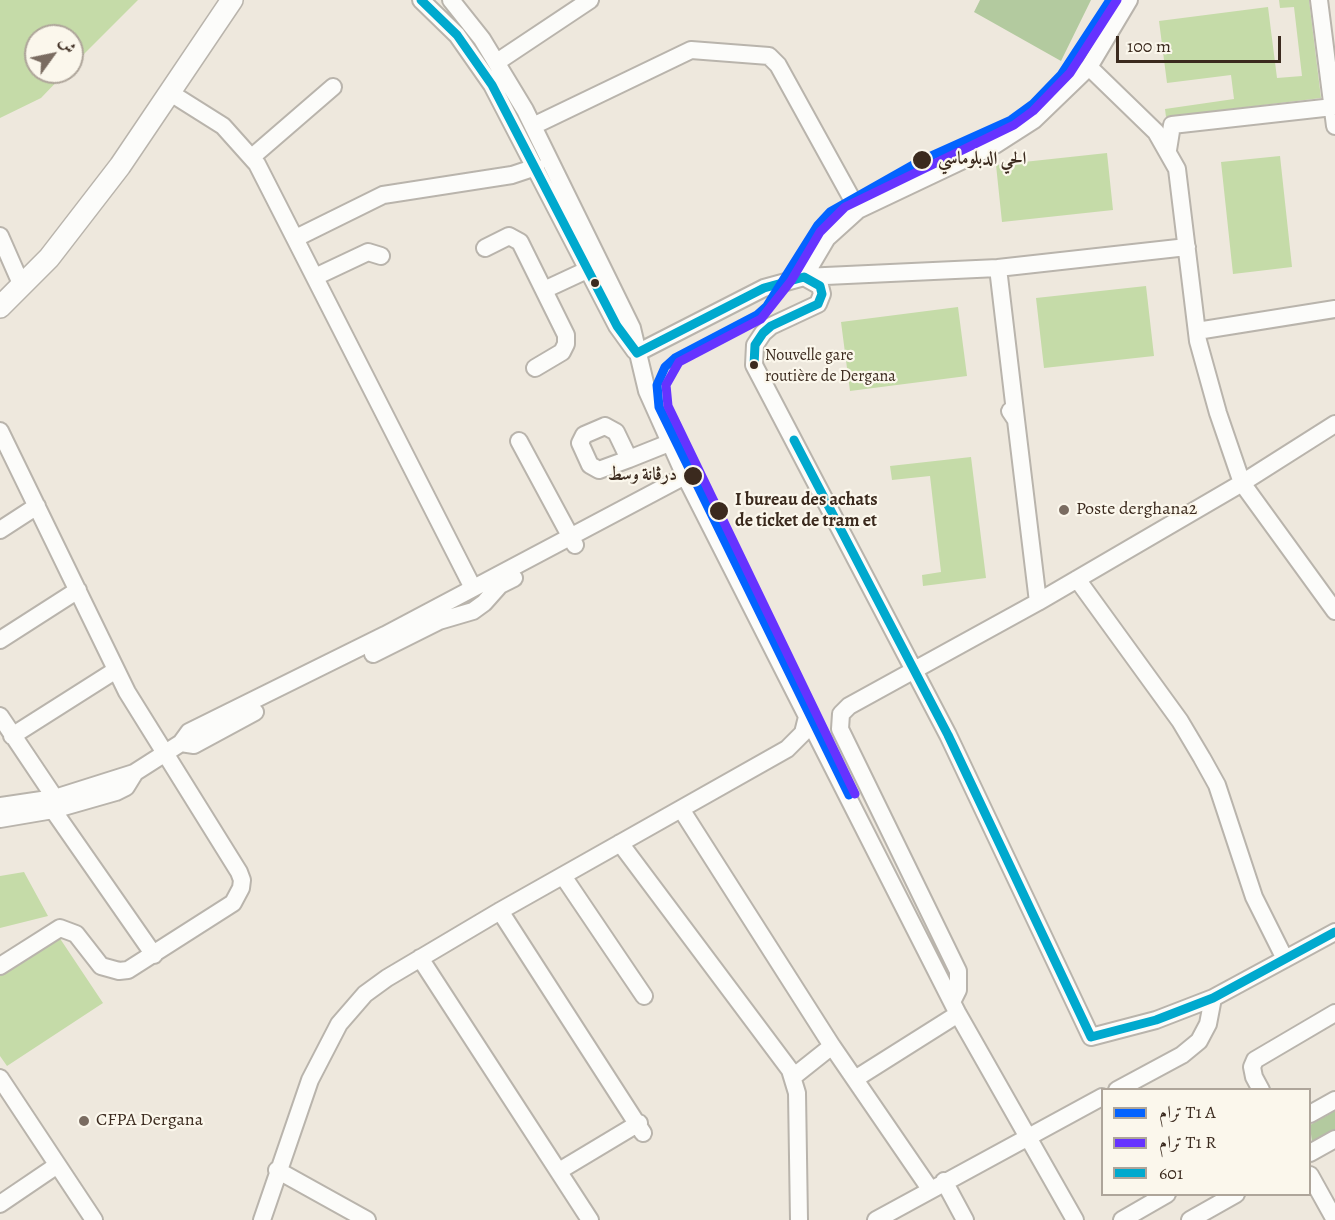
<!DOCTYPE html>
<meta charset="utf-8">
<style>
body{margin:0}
#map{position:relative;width:1335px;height:1220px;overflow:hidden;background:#eee8dd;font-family:Alegreya,Amiri,serif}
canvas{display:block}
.legend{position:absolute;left:1101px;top:1088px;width:210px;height:108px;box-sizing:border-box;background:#fbf7ec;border:2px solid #aea59a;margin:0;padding:8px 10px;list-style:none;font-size:18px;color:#3b2a1e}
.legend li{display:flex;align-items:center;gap:12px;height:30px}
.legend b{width:30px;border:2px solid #aea59a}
.north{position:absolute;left:24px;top:24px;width:60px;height:60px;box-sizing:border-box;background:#fbf7ec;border:2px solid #aea59a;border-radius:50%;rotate:57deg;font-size:16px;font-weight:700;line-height:24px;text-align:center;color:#3b2a1e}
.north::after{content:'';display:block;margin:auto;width:21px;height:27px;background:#7a6c61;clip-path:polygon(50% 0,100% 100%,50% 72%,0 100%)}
.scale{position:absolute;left:1116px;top:36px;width:165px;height:27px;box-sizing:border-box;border:3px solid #3b2a1e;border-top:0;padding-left:8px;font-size:18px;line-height:21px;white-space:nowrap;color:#3b2a1e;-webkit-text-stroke:4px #fbf7ec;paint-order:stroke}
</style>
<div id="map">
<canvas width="1335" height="1220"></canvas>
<ul class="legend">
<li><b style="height:8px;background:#0363ff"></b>ترام T1 A</li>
<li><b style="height:8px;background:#63f"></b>ترام T1 R</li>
<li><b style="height:8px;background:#00a9ce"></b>601</li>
</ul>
<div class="north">ش</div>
<div class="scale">100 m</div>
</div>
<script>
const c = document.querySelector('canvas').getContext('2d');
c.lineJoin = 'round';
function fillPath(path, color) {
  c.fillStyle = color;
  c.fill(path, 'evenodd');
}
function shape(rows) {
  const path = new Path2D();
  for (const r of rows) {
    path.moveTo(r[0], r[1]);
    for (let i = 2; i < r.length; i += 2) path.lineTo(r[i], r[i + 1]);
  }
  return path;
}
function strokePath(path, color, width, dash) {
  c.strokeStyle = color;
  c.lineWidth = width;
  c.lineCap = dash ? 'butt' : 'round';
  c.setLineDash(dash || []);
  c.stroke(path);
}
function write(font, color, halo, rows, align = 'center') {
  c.font = font + ' Alegreya,Amiri,serif';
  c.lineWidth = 4.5;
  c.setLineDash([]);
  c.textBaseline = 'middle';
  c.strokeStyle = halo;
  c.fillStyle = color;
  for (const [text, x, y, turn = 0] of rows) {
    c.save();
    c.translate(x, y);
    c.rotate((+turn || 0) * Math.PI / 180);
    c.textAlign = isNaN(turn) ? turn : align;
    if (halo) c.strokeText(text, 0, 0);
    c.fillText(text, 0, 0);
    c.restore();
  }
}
const green = shape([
 [0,0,138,0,72,66,72,36,36,36,36,72,66,72,41,98,0,118],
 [1279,0,1309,0,1321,98,1166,117,1165,109,1234,99,1231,75,1167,83,1159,21,1268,7,1277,78,1302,76,1294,7,1280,8],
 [1107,153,1113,210,1002,222,996,165],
 [1280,156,1292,267,1233,274,1221,162],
 [1146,286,1154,356,1044,368,1036,298],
 [958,307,967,376,850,391,841,322],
 [971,457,986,578,923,586,922,575,941,572,930,476,892,480,890,466],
 [24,872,48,916,0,928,0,876],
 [59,937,103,1003,7,1066,0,1056,0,976]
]);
const forest = shape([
 [980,0,1091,0,1061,61,974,12],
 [1335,1111,1335,1131,1312,1143,1310,1125]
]);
const minor = shape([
 [421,0,457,35,492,85,617,326,635,351],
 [451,0,482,39,525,110,632,328,647,391,685,476,958,1014,1075,1220],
 [1319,0,1335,126],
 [497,62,590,0],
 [1089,67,1156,132,1177,169,1198,341,1218,413,1242,483,1335,611],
 [169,92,223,126,257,164,473,588],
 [533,126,691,50,769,56,778,65,858,210],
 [1168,150,1172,125,1333,107],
 [252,157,333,87],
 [0,236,22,286],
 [296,238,383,195,512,175,536,167],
 [485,248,509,236,520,242,566,335,566,344,562,352,535,368],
 [998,268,1016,420],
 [315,277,368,252,381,256],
 [804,277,820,286,822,294,818,304,771,326,763,333,755,345,754,365,948,735,1091,1037,1156,1020,1213,998,1335,932],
 [804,277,827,238,858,210,995,145,1034,120,1089,67,1129,0],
 [544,290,587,270],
 [1197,331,1335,309],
 [637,353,764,288,804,277,998,268,1187,247],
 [1010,411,1016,420,1038,602],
 [605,426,616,432,629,459,599,470,590,465,580,443,584,435,605,426],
 [0,431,127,692,239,872,242,880,241,888,233,903,128,970,119,971,101,966,76,934,60,928,0,966],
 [519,441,575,545],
 [629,459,669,443],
 [0,530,37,506],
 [1077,579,1180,721,1202,758,1217,785,1254,897,1285,959],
 [0,640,78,590],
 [373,654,439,621,473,611,484,603,500,585,514,578],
 [0,716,55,798],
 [12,736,116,670],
 [181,743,194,745,255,712],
 [0,806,55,798,134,773,181,743,189,732,385,635,685,476],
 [681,809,832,1046,930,1189],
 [53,810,154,955],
 [0,819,53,810,116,792,126,787,134,774],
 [620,843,790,1070,797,1093,799,1220],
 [563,876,644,996],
 [500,911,643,1133],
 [420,958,590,1220],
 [952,1002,958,990,958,971,840,729,841,714,849,706,1038,602,1242,483,1335,424],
 [793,1077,832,1046],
 [0,1078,94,1220],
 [855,1079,958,1014],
 [1117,1090,1182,1055,1199,1041,1208,1024,1213,998],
 [1261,1090,1254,1077,1252,1067,1255,1060,1335,1013],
 [1310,1114,1335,1100],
 [1310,1153,1335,1139],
 [277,1170,367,1220],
 [559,1171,639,1123],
 [1310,1175,1335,1220],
 [944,1181,965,1220],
 [0,1204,56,1166],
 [262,1220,310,1080,339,1024,365,994,387,978,500,911,787,749,803,733,807,717],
 [876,1220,1102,1097],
 [1122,1220,1167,1194],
 [1190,1220,1236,1194]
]);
const major = shape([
 [0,307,49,258,120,166,232,0]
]);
const bus1 = shape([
 [421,0,457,35,492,85,617,326,637,353,764,288,804,277,820,286,822,294,818,304,771,326,763,333,755,345,754,365],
 [794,440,948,735,1091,1037,1156,1020,1213,998,1335,932]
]);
const tram1 = shape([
 [849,795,659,407,657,385,665,367,675,358,757,315,767,306,818,225,830,212,922,160,1011,120,1033,104,1061,75,1110,0]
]);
const tram2 = shape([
 [855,794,668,406,666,385,679,362,761,319,791,281,820,232,845,207,1014,125,1033,111,1070,73,1117,0]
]);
const markers = [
 [922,160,10,"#3b2a1e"],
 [595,283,5,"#3b2a1e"],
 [754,365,5,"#3b2a1e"],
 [693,476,10,"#3b2a1e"],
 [1064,510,6,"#7a6c61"],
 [719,511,10,"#3b2a1e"],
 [84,1121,6,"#7a6c61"]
];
const busNames = [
 ["Nouvelle gare",765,356],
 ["routière de Dergana",765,377]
];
const stopNames = [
 ["الحي الدبلوماسي",938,160],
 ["درڨانة وسط",677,476,"right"],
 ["I bureau des achats",735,501],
 ["de ticket de tram et",735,522]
];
const poiNames = [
 ["Poste derghana2",1076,510],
 ["CFPA Dergana",96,1121]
];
fillPath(green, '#c5dba8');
fillPath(forest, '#b3ca9f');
strokePath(minor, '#b9b4ac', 20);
strokePath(major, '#b9b4ac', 24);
strokePath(minor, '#fcfcfa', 16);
strokePath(major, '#fcfcfa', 21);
strokePath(bus1, '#00a9ce', 9);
strokePath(tram1, '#0363ff', 9);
strokePath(tram2, '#63f', 9);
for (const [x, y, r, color] of markers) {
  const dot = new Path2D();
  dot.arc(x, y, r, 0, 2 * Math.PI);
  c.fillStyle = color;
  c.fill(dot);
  strokePath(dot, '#fbf7ec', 2);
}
write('16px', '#3b2a1e', '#fbf7ec', busNames, 'left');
write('bold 18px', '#3b2a1e', '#fbf7ec', stopNames, 'left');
write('18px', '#3b2a1e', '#fbf7ec', poiNames, 'left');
</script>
